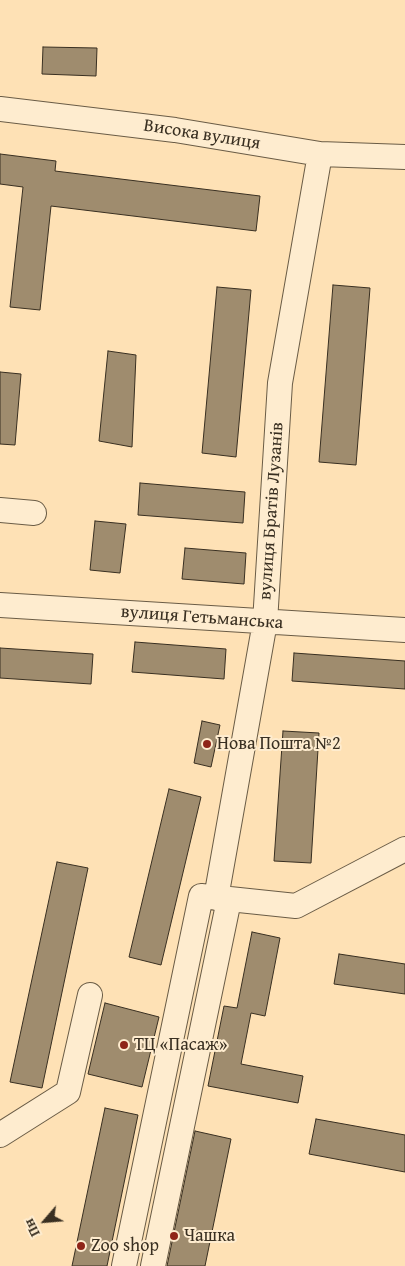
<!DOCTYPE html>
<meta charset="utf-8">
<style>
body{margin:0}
#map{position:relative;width:405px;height:1266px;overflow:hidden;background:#fee1b5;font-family:"Gentium Book Plus",serif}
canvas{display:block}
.north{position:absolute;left:20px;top:1196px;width:50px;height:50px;-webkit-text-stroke:4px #feeccf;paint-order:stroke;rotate:243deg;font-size:14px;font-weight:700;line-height:20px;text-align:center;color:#392f21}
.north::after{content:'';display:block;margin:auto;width:18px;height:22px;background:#392f21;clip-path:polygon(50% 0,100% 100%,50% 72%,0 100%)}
</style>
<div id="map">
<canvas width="405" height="1266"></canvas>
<div class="north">Пн</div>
</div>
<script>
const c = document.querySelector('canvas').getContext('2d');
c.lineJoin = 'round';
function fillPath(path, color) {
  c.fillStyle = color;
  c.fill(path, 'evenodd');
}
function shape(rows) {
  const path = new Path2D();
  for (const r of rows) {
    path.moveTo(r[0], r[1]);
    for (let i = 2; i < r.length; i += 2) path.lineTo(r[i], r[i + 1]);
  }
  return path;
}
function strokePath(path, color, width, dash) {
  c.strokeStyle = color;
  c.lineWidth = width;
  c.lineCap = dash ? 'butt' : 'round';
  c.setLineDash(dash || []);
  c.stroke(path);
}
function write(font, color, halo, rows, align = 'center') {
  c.font = font + ' "Gentium Book Plus",serif';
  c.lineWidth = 4;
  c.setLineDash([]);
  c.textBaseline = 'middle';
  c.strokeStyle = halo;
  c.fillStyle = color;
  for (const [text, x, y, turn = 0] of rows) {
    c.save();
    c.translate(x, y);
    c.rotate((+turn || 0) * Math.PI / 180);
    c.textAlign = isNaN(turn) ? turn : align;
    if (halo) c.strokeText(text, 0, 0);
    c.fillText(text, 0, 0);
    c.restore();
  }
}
const building = shape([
 [43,47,97,48,96,76,42,74,43,47],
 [0,154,56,161,55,171,260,196,256,231,51,206,40,310,10,307,23,187,0,184,0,154],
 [333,285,370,288,356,465,319,462,333,285],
 [217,287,251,290,236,457,202,453,217,287],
 [108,351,136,355,132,447,99,441,108,351],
 [0,372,21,374,15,445,0,444,0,372],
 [140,483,245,492,243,523,138,515,140,483],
 [95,521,126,524,120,573,90,570,95,521],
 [185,548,246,553,244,584,182,579,185,548],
 [135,642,226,649,224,679,132,672,135,642],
 [0,648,93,654,91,684,0,678,0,648],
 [294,653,405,661,405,689,292,681,294,653],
 [202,721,220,725,211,767,194,763,202,721],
 [283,731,319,733,311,863,274,861,283,731],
 [169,789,201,797,161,965,129,957,169,789],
 [57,862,88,868,42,1088,10,1082,57,862],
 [252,932,280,938,265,1016,251,1013,241,1064,303,1076,298,1103,208,1086,224,1006,237,1008,252,932],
 [339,954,405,964,405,994,334,984,339,954],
 [105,1003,159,1017,142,1087,88,1074,105,1003],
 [105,1108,138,1115,107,1266,72,1266,105,1108],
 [316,1119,405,1135,405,1172,309,1154,316,1119],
 [195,1131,231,1139,205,1266,167,1266,195,1131]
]);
const minor = shape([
 [0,109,175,130,320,154,405,157],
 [0,510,34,513],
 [0,605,405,630],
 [216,898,265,622,280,383,320,154],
 [0,1135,68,1092,90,995],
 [124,1266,201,896,296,906,405,849],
 [153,1266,229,900]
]);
const markers = [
 [207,744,5,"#8f2418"],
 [124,1045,5,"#8f2418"],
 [174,1236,5,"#8f2418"],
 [81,1246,5,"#8f2418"]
];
const streetNames = [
 ["Висока вулиця",202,135,9],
 ["вулиця Братів Лузанів",272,511,-86],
 ["вулиця Гетьманська",202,618,4]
];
const poiNames = [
 ["Нова Пошта №2",217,744],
 ["ТЦ «Пасаж»",134,1045],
 ["Чашка",184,1236],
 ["Zoo shop",91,1246]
];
fillPath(building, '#9f8c6e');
strokePath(building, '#392f21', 1);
strokePath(minor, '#6a5c46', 26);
strokePath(minor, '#feeccf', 24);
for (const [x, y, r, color] of markers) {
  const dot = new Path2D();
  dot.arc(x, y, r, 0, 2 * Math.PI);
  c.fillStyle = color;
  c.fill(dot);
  strokePath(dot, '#feeccf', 2);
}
write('18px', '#392f21', '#feeccf', streetNames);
write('18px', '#392f21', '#feeccf', poiNames, 'left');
</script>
